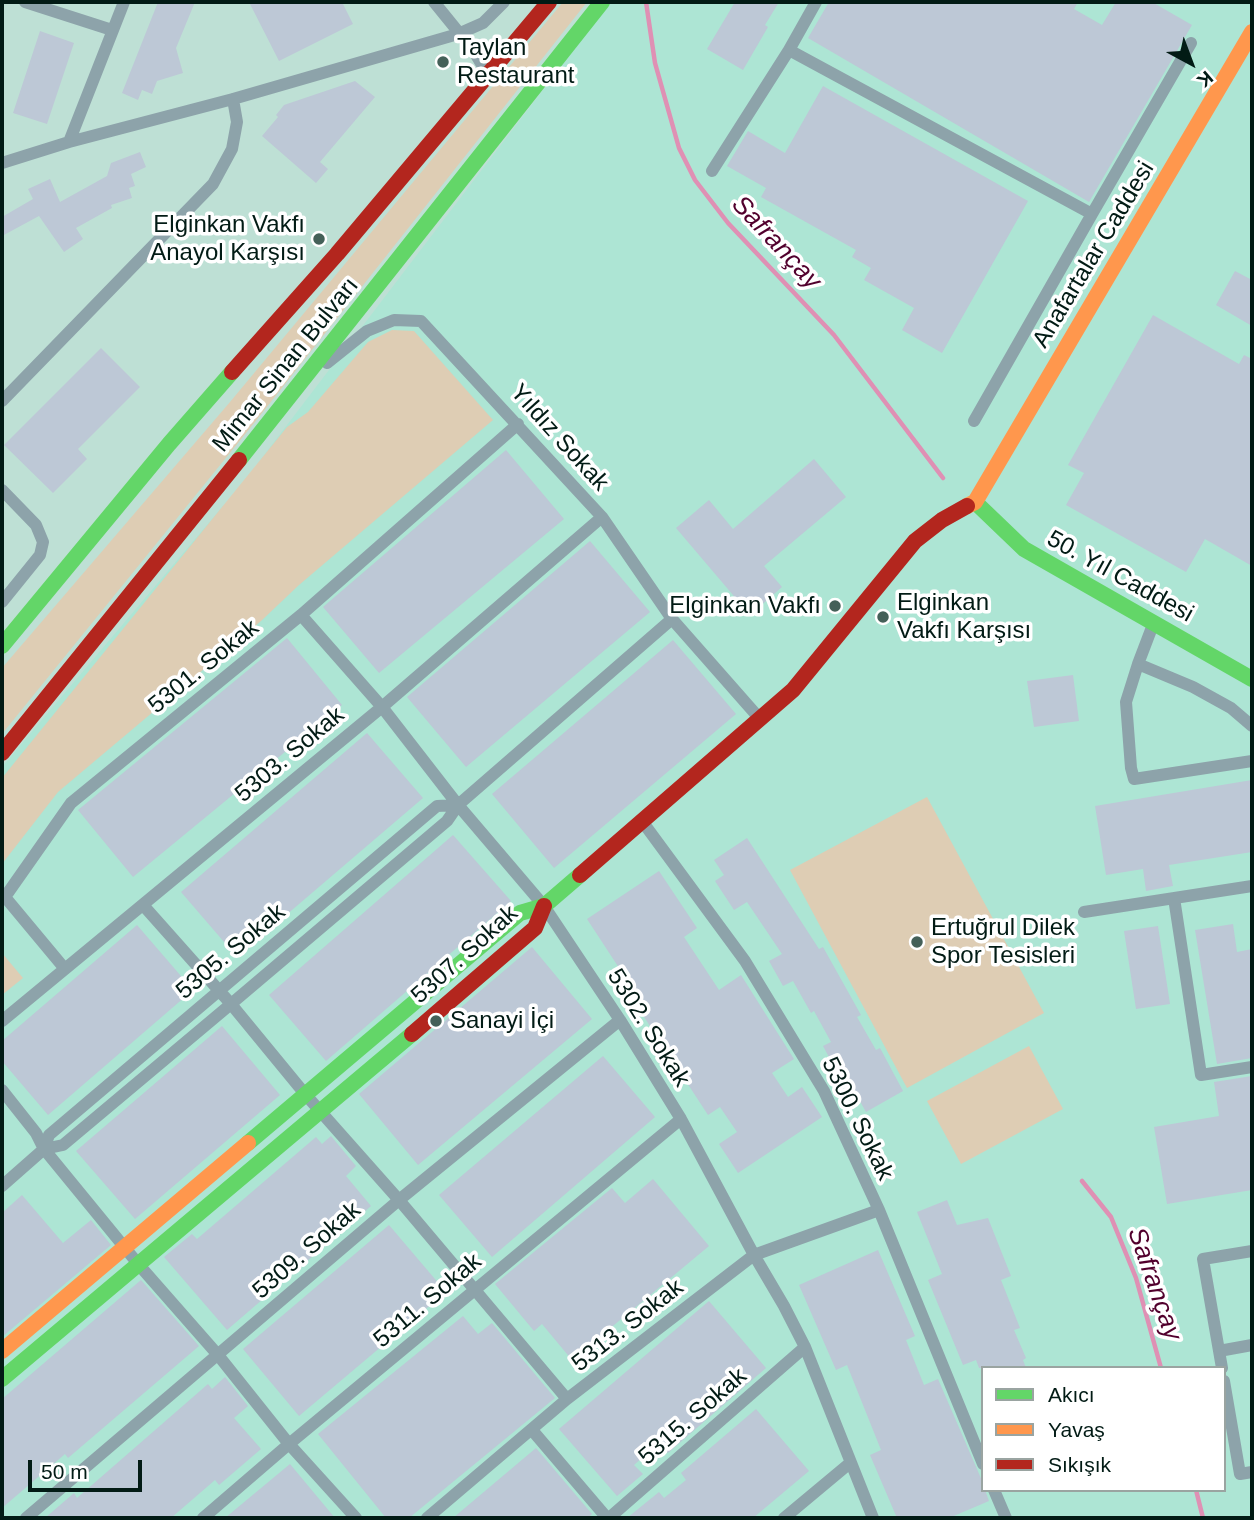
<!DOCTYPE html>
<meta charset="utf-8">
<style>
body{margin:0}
#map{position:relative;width:1254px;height:1520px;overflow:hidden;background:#bee0d5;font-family:Helvetica,sans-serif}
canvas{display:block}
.frame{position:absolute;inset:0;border:4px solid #021b15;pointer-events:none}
.legend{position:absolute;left:981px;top:1366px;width:245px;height:126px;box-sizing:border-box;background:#fff;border:2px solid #9aa4a1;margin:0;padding:9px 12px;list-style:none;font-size:21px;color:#021b15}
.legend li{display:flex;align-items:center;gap:14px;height:35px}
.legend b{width:35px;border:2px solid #9aa4a1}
.north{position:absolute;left:1156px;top:28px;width:70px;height:70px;-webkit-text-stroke:5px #fff;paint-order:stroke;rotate:139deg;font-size:19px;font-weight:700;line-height:28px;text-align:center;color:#021b15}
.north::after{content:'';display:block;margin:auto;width:24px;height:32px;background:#021b15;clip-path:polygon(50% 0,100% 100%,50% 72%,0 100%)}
.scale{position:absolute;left:28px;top:1460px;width:114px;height:32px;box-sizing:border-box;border:4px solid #021b15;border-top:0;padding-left:9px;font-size:21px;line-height:24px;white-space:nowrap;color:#021b15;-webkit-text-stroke:5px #fff;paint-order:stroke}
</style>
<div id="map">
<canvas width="1254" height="1520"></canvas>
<div class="frame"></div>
<ul class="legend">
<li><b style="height:9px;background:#63d668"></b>Akıcı</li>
<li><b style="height:9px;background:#ff974d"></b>Yavaş</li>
<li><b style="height:9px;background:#b3261e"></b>Sıkışık</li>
</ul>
<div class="north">K</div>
<div class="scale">50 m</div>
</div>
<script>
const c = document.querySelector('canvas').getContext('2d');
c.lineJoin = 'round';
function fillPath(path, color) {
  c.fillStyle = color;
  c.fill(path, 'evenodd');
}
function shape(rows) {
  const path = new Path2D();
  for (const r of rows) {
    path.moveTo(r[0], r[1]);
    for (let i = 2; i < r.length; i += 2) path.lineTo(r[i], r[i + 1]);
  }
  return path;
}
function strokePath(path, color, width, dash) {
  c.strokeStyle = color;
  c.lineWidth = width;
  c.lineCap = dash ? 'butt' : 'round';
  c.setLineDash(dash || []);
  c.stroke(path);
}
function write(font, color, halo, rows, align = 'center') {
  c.font = font + ' Helvetica,sans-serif';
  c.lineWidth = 7;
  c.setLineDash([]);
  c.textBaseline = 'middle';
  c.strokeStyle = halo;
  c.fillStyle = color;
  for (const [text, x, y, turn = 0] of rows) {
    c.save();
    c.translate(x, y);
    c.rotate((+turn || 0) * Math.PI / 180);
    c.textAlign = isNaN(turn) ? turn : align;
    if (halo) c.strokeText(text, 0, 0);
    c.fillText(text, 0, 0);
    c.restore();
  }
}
const built = shape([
 [610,2,1252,2,1252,1518,2,1518,2,767,245,480],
 [983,1368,1224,1368,1224,1490,983,1490]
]);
const green = shape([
 [563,2,587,2,255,422,2,734,2,668,230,402],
 [392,330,414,331,493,420,299,585,261,621,58,792,2,864,2,778,287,427,308,412,368,342],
 [927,797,1044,1013,907,1088,790,870],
 [2,953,23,978,2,995],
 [1029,1046,1063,1109,961,1164,927,1101]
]);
const stream = shape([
 [646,2,655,63,679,148,695,180,728,223,834,335,943,478],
 [1082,1181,1111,1217,1136,1278,1161,1368],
 [1196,1490,1203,1518]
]);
const building = shape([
 [158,2,195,2,176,48,183,73,157,81,152,94,142,90,138,100,122,93],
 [249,2,342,2,353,24,279,61],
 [735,2,779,2,765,25,768,27,743,70,707,49],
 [829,2,1078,2,1074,9,1102,25,1116,2,1152,2,1192,25,1089,202,808,38],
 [40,31,74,43,47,124,13,113],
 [355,81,375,97,320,162,328,169,316,183,262,136,278,117,276,115,284,105],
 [823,86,1028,201,942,353,902,330,914,308,864,280,871,268,852,257,856,250,761,197,766,188,727,166,748,131,785,153],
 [140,152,146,167,131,174,135,186,129,188,132,198,111,205,112,208,76,228,83,239,64,252,39,216,2,236,2,217,33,199,28,189,50,179,60,202,107,176,111,163],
 [1235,271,1252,280,1252,326,1216,305],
 [1153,315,1239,364,1244,355,1252,359,1252,566,1205,539,1186,572,1066,505,1084,473,1068,465],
 [101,348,140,387,78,449,87,459,53,493,4,445],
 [506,450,564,519,379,673,323,607],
 [814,459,846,497,764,566,782,587,750,615,676,528,709,500,733,529],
 [590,541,650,612,466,767,407,697],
 [287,638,342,705,133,877,78,810],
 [673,640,736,714,554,868,492,794],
 [1073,675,1079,721,1034,727,1027,681],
 [367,733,423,798,237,957,181,892],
 [1252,780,1252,852,1169,865,1173,886,1146,891,1143,869,1106,875,1095,806],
 [453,835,511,901,326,1061,269,995],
 [747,838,819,949,823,947,861,1015,857,1017,876,1050,880,1048,903,1091,866,1112,842,1069,837,1072,823,1046,831,1042,814,1011,811,1013,793,981,783,986,769,961,782,954,747,902,734,910,715,881,724,875,714,860],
 [659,871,697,928,684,937,719,990,741,975,794,1059,772,1073,788,1097,802,1087,822,1117,738,1173,719,1144,737,1132,720,1107,708,1115,618,977,623,974,587,919],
 [1233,924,1237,952,1252,949,1252,1058,1217,1064,1195,930],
 [137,925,193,990,48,1115,2,1061,2,1041],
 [1158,926,1170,1004,1136,1009,1124,931],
 [532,947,592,1019,418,1165,359,1094],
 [222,1026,280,1095,135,1219,76,1151],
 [603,1056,655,1117,492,1257,439,1195],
 [1252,1076,1252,1190,1167,1204,1154,1127,1219,1116,1214,1082],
 [331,1136,356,1166,346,1176,371,1206,227,1330,164,1257,192,1234,197,1239,316,1137,322,1144],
 [653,1179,709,1246,572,1360,542,1324,534,1331,495,1284,612,1188,625,1203],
 [22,1195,63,1243,91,1220,111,1245,2,1337,2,1213],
 [947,1200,957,1225,988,1218,1011,1276,1001,1280,1020,1328,1014,1330,1026,1358,1023,1360,1026,1368,979,1368,976,1360,963,1365,928,1280,942,1274,917,1212],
 [389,1225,446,1292,299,1416,243,1349],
 [878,1250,915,1336,906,1340,924,1385,938,1379,983,1483,983,1490,985,1490,989,1501,949,1518,897,1518,870,1455,881,1450,847,1365,836,1370,799,1285],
 [141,1280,199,1346,68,1458,65,1454,2,1508,2,1399],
 [709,1301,766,1368,668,1453,659,1443,634,1465,643,1474,617,1496,559,1429],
 [463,1316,478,1334,492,1323,555,1398,409,1518,386,1518,318,1434],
 [225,1377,248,1406,234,1418,261,1449,219,1485,215,1480,171,1518,45,1518,74,1493,77,1498,208,1384,212,1389],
 [756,1409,809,1471,753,1518,627,1518,659,1492,664,1498,686,1480,681,1473],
 [536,1448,592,1514,588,1518,453,1518],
 [290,1464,335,1518,225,1518]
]);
const street = shape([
 [25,2,112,30],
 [434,2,473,50,488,75],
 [816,2,789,50,1092,214,974,421],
 [69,142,124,2],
 [2,163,69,142,233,99,458,34,483,23,504,2],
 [712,171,789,50],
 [1092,214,1191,43],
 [327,363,367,331,394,320,421,321,602,517,672,619,760,719],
 [2,401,213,184,232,149,237,122,233,99],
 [2,490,36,525,43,542,40,555,2,602],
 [301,615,382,707,458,805,544,906,620,1020,681,1119,754,1255,784,1306,805,1347,873,1518],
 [1154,622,1138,664,1193,687,1231,708,1252,726],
 [1138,664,1126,702,1131,768,1134,779,1252,761],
 [642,821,745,961,824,1091,879,1210,983,1464],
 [1174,898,1201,1075,1252,1067],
 [143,905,231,1004,305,1094,399,1200,567,1399],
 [1084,912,1252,886],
 [65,969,5,897,71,803,301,615,518,424],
 [2,1021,382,707,602,517],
 [2,1090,36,1133,44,1149,139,1265,218,1355,289,1444,356,1518],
 [44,1149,49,1135,437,806,458,805],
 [2,1186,44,1149,63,1145,231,1004,447,821,458,805,672,619],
 [1219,1351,1252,1345],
 [1222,1368,1203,1259,1252,1251],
 [1224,1381,1240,1474,1252,1472],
 [532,1430,607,1518],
 [994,1490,1006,1518],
 [26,1518,399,1200,620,1020],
 [203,1518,289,1444,681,1119],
 [427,1518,567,1399,754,1255,879,1210],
 [609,1518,805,1347],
 [784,1518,850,1463]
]);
const fast = shape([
 [239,460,602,2],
 [975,502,1024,549,1252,679],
 [2,646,169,444,232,372],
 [248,1143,520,913,544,906,580,875],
 [2,1379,412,1034]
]);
const slow = shape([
 [967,506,975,502,1252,32],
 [2,1351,248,1143]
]);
const jam = shape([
 [232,372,337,254,549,2],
 [2,753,239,460],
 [580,875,793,690,915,541,942,520,967,506],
 [412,1034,535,928,544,906]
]);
const markers = [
 [443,62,7,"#446058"],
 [319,239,7,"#446058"],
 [835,606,7,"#446058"],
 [883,617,7,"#446058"],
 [917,942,7,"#446058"],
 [436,1021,7,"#446058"]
];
const poiNames = [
 ["Taylan",457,48],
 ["Restaurant",457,76],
 ["Elginkan Vakfı",305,225,"right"],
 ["Anayol Karşısı",305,253,"right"],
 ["Elginkan",897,603],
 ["Vakfı Karşısı",897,631],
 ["Elginkan Vakfı",821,606,"right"],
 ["Ertuğrul Dilek",931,928],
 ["Spor Tesisleri",931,956],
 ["Sanayi İçi",450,1021]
];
const streetNames = [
 ["Anafartalar Caddesi",1094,255,-59],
 ["Mimar Sinan Bulvarı",286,365,-51],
 ["Yıldız Sokak",559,438,48],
 ["50. Yıl Caddesi",1120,577,29],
 ["5301. Sokak",204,667,-39],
 ["5303. Sokak",290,755,-40],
 ["5305. Sokak",231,952,-40],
 ["5307. Sokak",465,955,-42],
 ["5302. Sokak",648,1028,58],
 ["5300. Sokak",857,1119,64],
 ["5309. Sokak",307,1251,-41],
 ["5311. Sokak",428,1301,-40],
 ["5313. Sokak",628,1326,-38],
 ["5315. Sokak",693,1417,-41]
];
const waterNames = [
 ["Safrançay",776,243,47],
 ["Safrançay",1154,1284,71]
];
fillPath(built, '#ade5d4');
fillPath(green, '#decdb4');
strokePath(stream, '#df90b4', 4.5);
fillPath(building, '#bdc8d6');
strokePath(street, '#8da3aa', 12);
strokePath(fast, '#63d668', 16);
strokePath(slow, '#ff974d', 16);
strokePath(jam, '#b3261e', 16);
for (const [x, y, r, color] of markers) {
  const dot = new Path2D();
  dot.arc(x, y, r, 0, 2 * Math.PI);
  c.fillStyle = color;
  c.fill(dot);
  strokePath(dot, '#fff', 2.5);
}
write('24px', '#021b15', '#fff', poiNames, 'left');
write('24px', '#021b15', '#fff', streetNames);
write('italic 26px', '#51002d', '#fff', waterNames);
</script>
